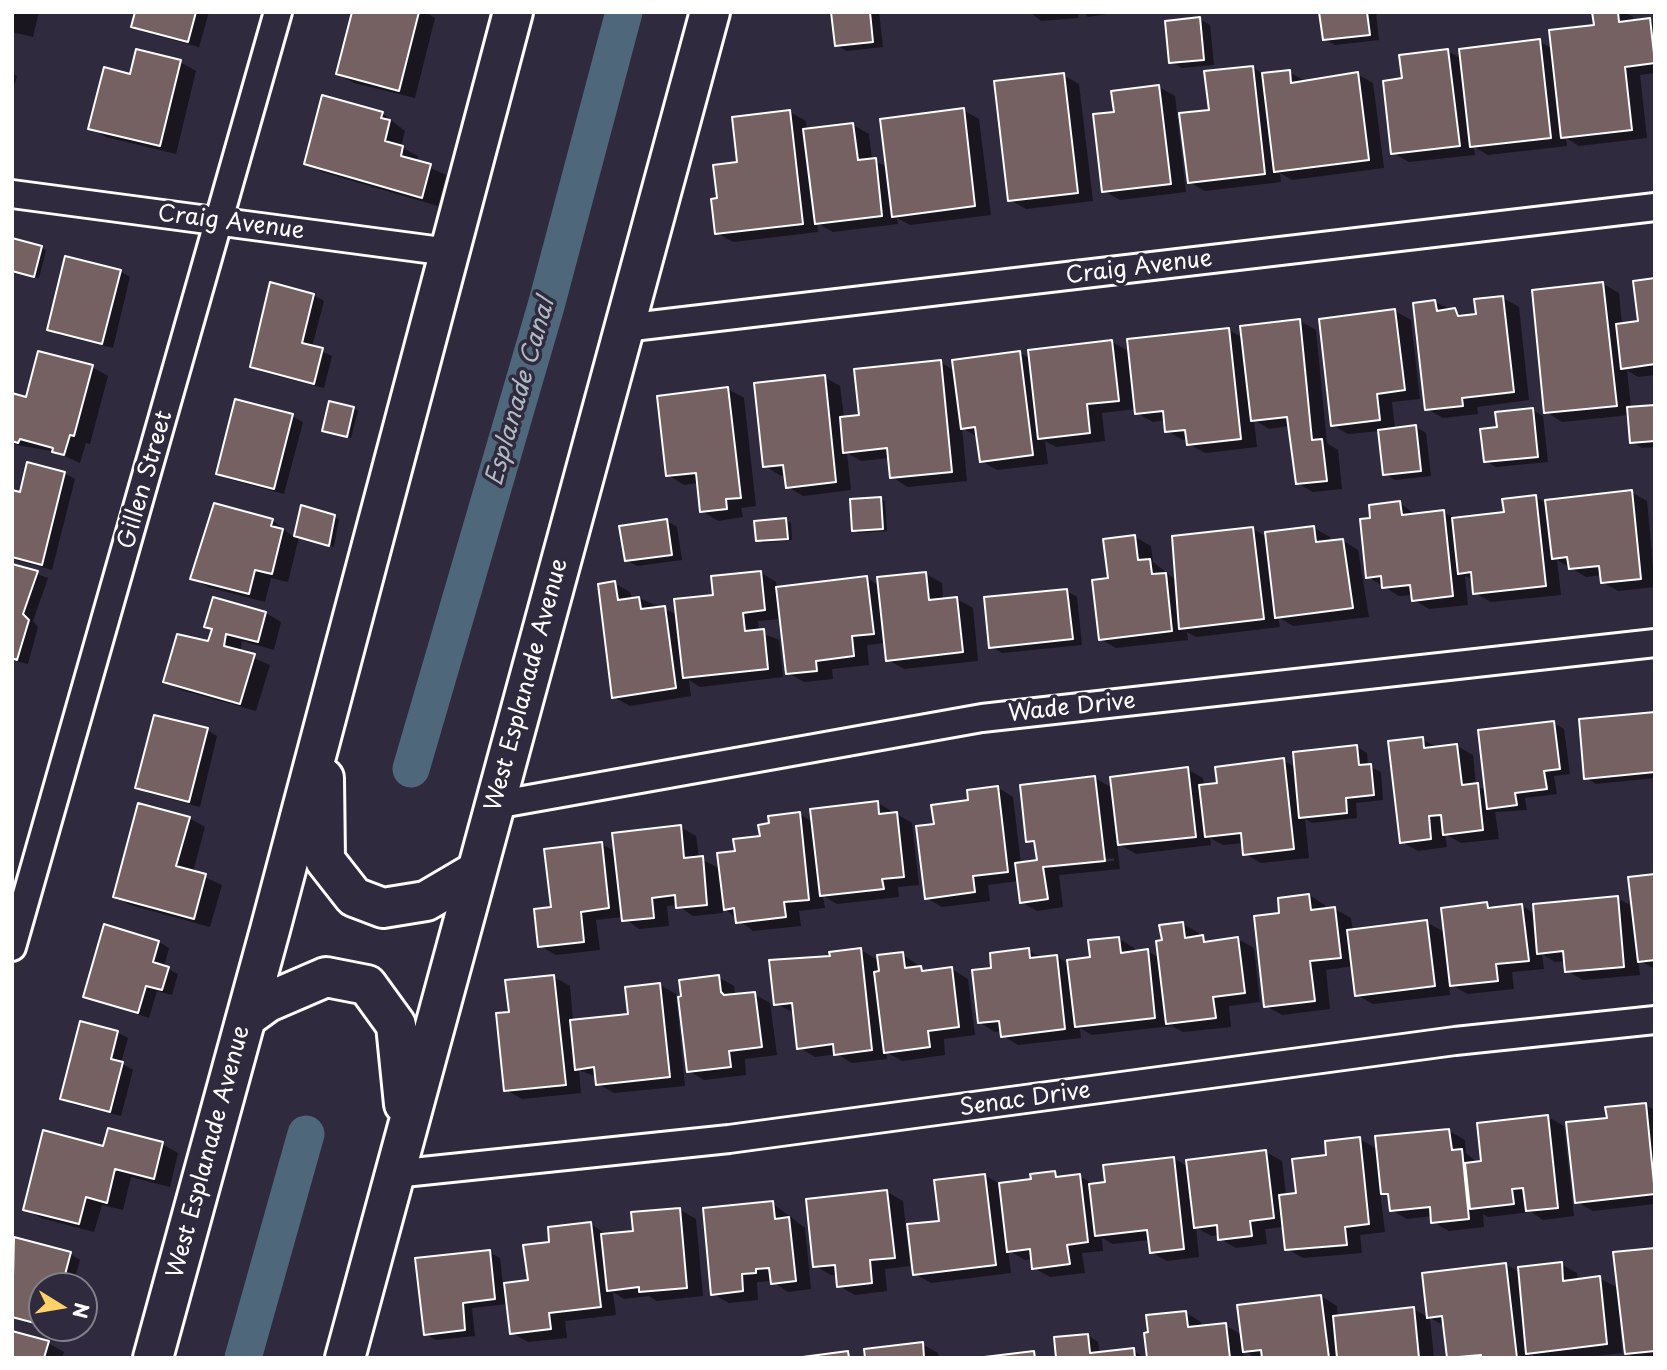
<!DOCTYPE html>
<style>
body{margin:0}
#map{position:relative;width:1667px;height:1370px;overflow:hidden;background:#2f2a3d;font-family:"Playpen Sans",sans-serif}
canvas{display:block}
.frame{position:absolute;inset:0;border:14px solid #fff;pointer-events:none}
.north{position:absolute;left:28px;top:1272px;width:70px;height:70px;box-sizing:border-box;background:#2f2a3d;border:2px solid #827f8b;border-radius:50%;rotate:101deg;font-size:19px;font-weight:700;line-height:28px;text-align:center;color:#fff}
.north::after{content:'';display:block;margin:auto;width:24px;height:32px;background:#ffd166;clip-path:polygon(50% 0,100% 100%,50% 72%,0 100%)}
</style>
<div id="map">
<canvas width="1667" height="1370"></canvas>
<div class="frame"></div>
<div class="north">N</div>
</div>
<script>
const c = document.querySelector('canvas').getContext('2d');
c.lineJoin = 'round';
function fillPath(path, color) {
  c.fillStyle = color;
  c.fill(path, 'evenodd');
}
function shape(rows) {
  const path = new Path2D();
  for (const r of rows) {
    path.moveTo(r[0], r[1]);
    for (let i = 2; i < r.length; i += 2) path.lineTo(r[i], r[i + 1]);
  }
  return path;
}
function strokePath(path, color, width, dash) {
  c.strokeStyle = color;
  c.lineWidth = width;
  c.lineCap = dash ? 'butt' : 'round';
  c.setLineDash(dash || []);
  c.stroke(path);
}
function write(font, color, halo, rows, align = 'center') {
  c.font = font + ' "Playpen Sans",sans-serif';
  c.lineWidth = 7;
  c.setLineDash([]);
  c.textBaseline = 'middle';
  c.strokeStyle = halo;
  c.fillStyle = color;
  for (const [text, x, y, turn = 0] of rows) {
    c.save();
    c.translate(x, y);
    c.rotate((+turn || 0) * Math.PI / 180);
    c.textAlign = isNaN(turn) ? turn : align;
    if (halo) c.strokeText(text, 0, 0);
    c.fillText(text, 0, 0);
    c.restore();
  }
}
const shadow = shape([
 [12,12,39,12,33,37,12,32],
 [137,12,209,12,199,47,144,32,133,26],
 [354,12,425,12,435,18,415,98,354,83,338,74],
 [832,12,879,12,883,47,847,51,836,45],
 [1030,12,1078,12,1078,18,1041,21],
 [1083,12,1107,12,1107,14,1088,17],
 [1321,12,1376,12,1379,40,1335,45,1324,39],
 [1594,12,1624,12,1633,17,1633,22,1650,20,1655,23,1655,73,1640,75,1647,138,1579,146,1566,138,1567,146,1488,155,1474,147,1475,155,1409,162,1393,153,1404,80,1448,51,1462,59,1539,41,1553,49,1596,26],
 [1200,19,1210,25,1214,65,1182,68,1171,62],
 [180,62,196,71,176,154,106,137,90,128,131,76],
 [1252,67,1265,75,1289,72,1305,81,1357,74,1373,83,1384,168,1292,180,1280,173,1281,182,1205,191,1189,182,1211,111],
 [12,73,17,76,12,94],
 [1063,75,1079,84,1093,201,1026,209,1010,200],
 [1159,87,1175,96,1186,192,1120,200,1104,191,1115,113],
 [963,110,979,119,991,215,910,225,897,218,898,224,833,232,817,223,818,232,733,242,717,233,719,199,739,164,790,112,806,121,807,130,853,125,869,134,872,160,888,167],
 [382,113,405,131,401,147,418,156,417,162,446,175,438,206,322,172,306,163],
 [41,248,46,250,39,278,12,271],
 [120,271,130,277,113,348,59,335,49,329],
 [1655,280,1655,375,1638,377,1627,370,1631,408,1655,406,1655,447,1642,448,1632,442,1630,415,1562,422,1546,412,1603,284,1619,293,1622,325,1640,323],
 [313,295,324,301,312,347,332,356,324,388,262,372,252,366],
 [1503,298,1519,307,1529,400,1477,407,1478,414,1443,418,1427,409,1435,302,1467,317,1478,316],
 [1395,311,1411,320,1420,399,1392,402,1395,429,1416,427,1426,433,1431,476,1395,480,1385,474,1380,431,1348,434,1332,425],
 [1300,321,1316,330,1327,443,1338,450,1342,489,1313,492,1297,483,1290,426,1269,429,1254,420,1257,447,1205,453,1189,444,1188,439,1183,440,1167,431,1166,420,1153,422,1137,413,1136,409,1102,413,1105,441,1056,447,1045,441,1048,464,997,470,981,461,978,437,962,428,967,481,908,487,892,477,890,458,861,461,847,453,851,490,803,496,788,487,786,475,781,476,765,466,824,377,840,386,844,418,861,416,940,362,955,371,1020,353,1031,359,1112,342,1130,352,1229,330,1243,338],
 [92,367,108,376,90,444,86,443,80,463,56,452,12,444,12,395,27,399],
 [728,389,744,398,756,506,741,508,743,517,718,521,702,511,699,483,684,485,668,475],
 [354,408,358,411,351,438,324,430],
 [1533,410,1543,416,1548,462,1496,467,1485,461],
 [292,416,303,422,284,494,228,479,218,473],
 [64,473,75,479,52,570,12,559,12,492,21,494],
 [1631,492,1647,501,1655,587,1618,591,1602,582,1602,575,1586,577,1557,560,1561,595,1491,602,1475,593,1473,580,1465,576,1468,605,1429,609,1414,600,1413,595,1399,596,1368,577,1372,520,1400,503,1416,515,1443,512,1457,519,1505,514,1535,497,1548,504],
 [880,499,885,501,887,531,858,533,854,530],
 [302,507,339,519,334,547,299,537,288,582,271,578,265,602,208,587,192,578,272,520,295,538],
 [786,520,791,523,792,540,763,543,758,540],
 [667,521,677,527,682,560,637,566,626,560],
 [1314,528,1330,537,1330,542,1342,540,1358,550,1369,617,1293,626,1278,617,1280,627,1196,637,1187,632,1188,640,1116,648,1100,639,1110,580,1135,537,1151,546,1153,562,1177,581,1253,529,1267,537],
 [12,565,48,578,33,621,38,627,28,664,12,660],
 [760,572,776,582,777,588,867,578,880,586,926,574,942,583,943,600,957,599,973,608,978,661,904,669,888,660,886,643,867,645,869,665,832,669,833,679,804,682,788,673,782,619,758,621,759,632,779,640,783,677,700,687,689,680,691,696,630,706,614,697,614,583,630,592,632,599,639,598,678,615],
 [1067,591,1077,597,1082,645,1002,653,991,647],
 [266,613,281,622,274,650,242,641,240,652,270,665,256,711,181,690,165,681,209,643,213,631,206,626],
 [1655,713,1655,778,1596,784,1586,778],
 [1554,723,1564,729,1570,774,1554,776,1557,794,1525,798,1527,810,1495,812,1499,839,1461,843,1445,834,1447,847,1418,851,1402,842,1422,739,1438,748,1457,746,1473,755,1476,785,1487,791],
 [207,730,217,736,200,807,148,793,137,787],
 [1357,747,1367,753,1368,766,1381,772,1383,800,1356,803,1357,818,1312,823,1305,819,1309,858,1261,863,1245,854,1244,843,1223,845,1210,838,1211,845,1136,854,1117,843,1120,869,1059,875,1063,907,1037,911,1021,902,1019,881,988,885,990,901,942,907,926,898,936,825,997,787,1013,797,1021,864,1039,862,1036,846,1028,841,1095,778,1114,789,1187,769,1203,778,1204,786,1219,784,1283,760,1296,768],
 [1114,858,1114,861,1051,868,1051,864],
 [878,803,912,823,919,885,898,887,899,897,837,904,823,896,825,908,799,911,801,926,753,931,722,907,723,913,693,916,677,905,667,906,669,926,639,929,623,917,596,920,600,950,556,955,540,946,553,908,602,844,616,852,680,827,696,836,699,858,721,869,736,852,799,814,813,822],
 [189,818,205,827,193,872,222,885,210,927,130,905,115,896],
 [1655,876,1655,969,1638,960,1640,975,1583,980,1567,971,1566,961,1555,962,1542,954,1544,969,1512,972,1514,989,1468,994,1449,984,1450,995,1373,1004,1357,995,1354,966,1326,970,1330,1009,1282,1015,1266,1006,1281,914,1309,895,1325,905,1325,910,1335,909,1351,918,1353,931,1426,922,1446,933,1487,904,1495,909,1522,906,1536,914,1617,898,1634,907],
 [1183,924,1199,933,1199,938,1212,942,1238,939,1254,948,1260,1002,1229,1006,1231,1027,1183,1032,1172,1026,1092,1035,1080,1028,1081,1038,1018,1045,1002,1035,1002,1031,995,1032,979,1022,993,969,1028,950,1042,958,1057,957,1069,964,1092,958,1118,938,1134,948,1135,953,1147,951,1160,958,1164,942],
 [159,942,169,948,164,967,178,974,172,995,157,991,149,1018,85,996],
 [861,950,879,961,902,954,928,972,952,969,968,979,975,1035,944,1039,945,1055,902,1061,886,1052,887,1059,852,1063,837,1054,815,1057,799,1047,795,1013,776,1004,832,958],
 [554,977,570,986,573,1021,630,1015,660,985,676,994,685,1086,614,1093,598,1084,597,1077,579,1070,581,1093,522,1099,506,1090,511,1013],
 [718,977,734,986,735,996,754,994,770,1003,777,1055,745,1059,746,1075,704,1080,689,1071],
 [117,1032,128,1038,121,1063,133,1070,121,1116,72,1104,62,1098],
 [1645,1105,1655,1110,1655,1204,1593,1211,1577,1202,1609,1119],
 [1548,1117,1564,1126,1574,1216,1543,1220,1531,1212,1488,1217,1483,1214,1484,1227,1449,1231,1433,1222,1432,1216,1407,1219,1391,1210,1391,1198,1380,1192,1385,1232,1360,1235,1362,1253,1303,1258,1287,1249,1284,1227,1265,1229,1267,1244,1236,1248,1220,1239,1220,1235,1211,1236,1196,1227,1199,1257,1167,1261,1151,1252,1150,1240,1113,1244,1102,1238,1103,1251,1082,1253,1085,1273,1050,1277,1034,1268,1033,1259,1025,1260,1008,1250,1011,1273,931,1283,915,1274,941,1222,985,1175,1001,1185,1033,1181,1055,1173,1063,1178,1079,1176,1095,1185,1107,1184,1173,1158,1189,1167,1266,1152,1282,1161,1286,1196,1297,1195,1328,1157,1360,1139,1378,1150,1449,1131,1465,1140,1466,1153,1478,1163],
 [162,1144,178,1153,170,1187,131,1177,123,1210,102,1205,94,1232,41,1218,25,1209,104,1148],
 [887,1192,903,1201,910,1266,885,1269,887,1291,855,1295,839,1286,838,1275,831,1275,815,1266],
 [772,1203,805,1228,811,1289,788,1292,772,1281,757,1282,758,1300,729,1303,713,1294],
 [680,1210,696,1219,703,1296,657,1301,649,1296,624,1299,613,1292,616,1315,565,1321,567,1338,528,1342,512,1333,508,1304,472,1308,475,1336,436,1340,425,1334,489,1252,500,1258,503,1285,530,1282,551,1243,591,1224,607,1235,635,1233],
 [15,1239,70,1254,80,1260,73,1286,42,1286,42,1327,12,1318,12,1250],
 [1655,1249,1655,1358,1634,1358,1626,1353],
 [1505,1264,1521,1273,1561,1264,1577,1273,1578,1281,1599,1278,1618,1288,1622,1353,1578,1358,1537,1358,1531,1354,1531,1358,1449,1358,1445,1326,1430,1318,1434,1358,1256,1358,1243,1350,1244,1358,1148,1358,1185,1312,1201,1322,1202,1327,1225,1325,1242,1335,1321,1296,1337,1306,1338,1317,1414,1309,1429,1318],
 [47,1328,62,1328,61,1332],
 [1088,1335,1098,1342,1100,1354,1133,1350,1144,1358,1058,1358],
 [48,1343,64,1352,62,1358,12,1358],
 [922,1344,938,1353,939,1358,867,1358]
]);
const canal = shape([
 [411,769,546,306,624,12],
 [243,1358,306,1134]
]);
const building = shape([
 [135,12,196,12,188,42,131,27,135,12],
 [352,12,419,12,399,91,336,74,352,12],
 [831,12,870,12,873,42,835,46,831,12],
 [1319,12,1367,12,1370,35,1323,40,1319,12],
 [1592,12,1618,12,1619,22,1650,18,1655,63,1625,67,1632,130,1561,138,1549,30,1594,25,1592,12],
 [1200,17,1204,60,1169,63,1165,21,1200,17],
 [1540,39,1551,138,1470,147,1459,49,1540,39],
 [136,49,181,60,160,146,88,129,104,67,130,74,136,49],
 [1448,49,1460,146,1391,154,1383,81,1402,78,1399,55,1448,49],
 [1253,66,1265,174,1188,183,1179,113,1209,110,1204,71,1253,66],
 [1290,70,1291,83,1358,72,1369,160,1274,172,1262,73,1290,70],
 [1064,73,1078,193,1008,201,994,81,1064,73],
 [1159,85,1171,184,1102,192,1093,114,1114,112,1111,91,1159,85],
 [322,95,383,112,381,118,390,120,385,141,403,146,401,156,431,164,422,198,304,164,322,95],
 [964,108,975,206,892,217,880,119,964,108],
 [790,110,803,224,715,234,711,199,717,198,713,165,737,162,732,117,790,110],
 [853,123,858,160,876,158,882,216,815,224,803,129,853,123],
 [12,238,42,246,34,277,12,271,12,238],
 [65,256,121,270,102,344,47,330,65,256],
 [1655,278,1655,364,1621,369,1616,324,1638,321,1633,281,1655,278],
 [270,282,314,294,302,343,323,348,314,384,250,367,270,282],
 [1603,282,1617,406,1544,413,1532,290,1603,282],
 [1503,296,1514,392,1462,398,1463,406,1425,410,1413,303,1435,300,1437,311,1455,308,1458,316,1476,314,1474,299,1503,296],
 [1395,309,1405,390,1377,394,1380,420,1331,426,1319,319,1395,309],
 [1300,319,1312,440,1322,439,1327,481,1296,484,1287,417,1251,421,1240,326,1300,319],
 [1229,328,1241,439,1187,445,1185,430,1165,432,1163,411,1135,414,1127,339,1229,328],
 [1112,340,1119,401,1087,404,1090,433,1038,439,1028,350,1112,340],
 [38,351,93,365,74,436,70,435,64,455,52,452,53,448,20,439,18,443,12,441,12,393,26,397,38,351],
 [1020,351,1033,455,980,462,975,427,961,429,952,360,1020,351],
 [941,360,952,472,890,478,887,448,843,453,840,417,859,415,854,369,941,360],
 [825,375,836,482,786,488,783,465,763,467,754,383,825,375],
 [728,387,741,498,726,499,727,509,700,512,696,473,666,476,657,396,728,387],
 [235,399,293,414,274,489,216,474,235,399],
 [329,401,354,407,347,437,322,431,329,401],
 [1655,405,1655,441,1630,443,1627,407,1655,405],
 [1533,408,1538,457,1484,462,1480,429,1497,427,1495,412,1533,408],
 [1416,425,1421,471,1383,475,1378,430,1416,425],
 [27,462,65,472,42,565,12,557,12,490,20,492,27,462],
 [1632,490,1641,579,1601,583,1599,566,1569,569,1567,557,1552,559,1545,500,1632,490],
 [1536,495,1546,586,1473,594,1471,572,1458,574,1452,518,1504,512,1502,499,1536,495],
 [881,497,883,529,852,531,850,499,881,497],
 [1400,501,1402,515,1444,510,1453,596,1412,601,1410,585,1382,588,1381,576,1366,578,1360,519,1370,518,1369,505,1400,501],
 [214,503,273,519,271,526,283,529,272,574,255,570,249,594,190,579,214,503],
 [301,505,335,515,329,546,294,536,301,505],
 [786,518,788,539,756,541,754,521,786,518],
 [667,519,672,555,625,561,619,526,667,519],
 [1314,526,1316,542,1343,539,1353,608,1275,618,1265,532,1314,526],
 [1253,527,1264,619,1179,629,1172,536,1253,527],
 [1135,535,1138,560,1150,559,1152,574,1166,573,1172,631,1099,640,1092,580,1108,578,1103,539,1135,535],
 [12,564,38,571,23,614,29,620,17,660,12,658,12,564],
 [761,571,765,610,743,613,745,631,764,629,768,669,683,678,674,599,713,595,711,576,761,571],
 [926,572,929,600,957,597,963,652,886,661,877,577,926,572],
 [867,576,874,634,852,636,854,656,816,661,817,671,786,674,776,587,867,576],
 [615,581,618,600,639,597,641,609,665,606,676,688,612,698,598,584,615,581],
 [1067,589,1073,639,989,648,984,597,1067,589],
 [213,597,266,612,258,642,226,634,224,646,255,654,240,704,163,682,177,634,208,641,212,629,204,627,213,597],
 [1655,712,1655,772,1584,779,1579,719,1655,712],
 [154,715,208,728,189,802,135,788,154,715],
 [1554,721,1560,769,1544,771,1547,789,1515,793,1517,805,1487,809,1478,730,1554,721],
 [1423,737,1424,748,1457,744,1462,785,1478,783,1483,830,1443,835,1441,815,1429,816,1431,839,1400,843,1388,741,1423,737],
 [1357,745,1359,765,1371,764,1374,795,1346,798,1347,813,1299,818,1293,752,1357,745],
 [1284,758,1294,849,1243,855,1241,833,1205,837,1199,785,1217,783,1215,767,1284,758],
 [1188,767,1196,837,1118,845,1110,777,1188,767],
 [1095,776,1105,861,1043,867,1048,899,1020,903,1015,863,1037,860,1034,841,1026,842,1020,785,1095,776],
 [998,786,1008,872,973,876,975,892,925,899,916,826,934,824,931,805,968,800,967,790,998,786],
 [878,801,879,814,897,812,904,877,882,879,884,889,820,896,810,809,878,801],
 [138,803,190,817,176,866,206,874,194,919,113,897,138,803],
 [800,812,809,900,784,902,786,917,736,923,734,908,724,910,717,853,735,851,733,839,760,836,758,825,769,823,768,816,800,812],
 [681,825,684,858,703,856,707,905,676,908,675,895,652,898,654,918,622,921,612,833,681,825],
 [602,842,609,908,581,912,584,942,538,947,534,909,551,907,544,849,602,842],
 [1655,874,1655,960,1638,962,1628,877,1655,874],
 [1309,894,1311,910,1335,907,1341,958,1310,961,1315,1001,1264,1007,1254,916,1279,913,1278,898,1309,894],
 [1618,896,1624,967,1565,972,1563,951,1537,954,1533,904,1618,896],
 [1487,902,1488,908,1522,904,1529,961,1496,964,1498,981,1450,986,1441,908,1487,902],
 [1427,920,1435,986,1355,996,1347,930,1427,920],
 [1183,922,1185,938,1203,935,1204,942,1238,937,1245,993,1213,997,1216,1018,1166,1024,1156,941,1162,940,1159,925,1183,922],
 [104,924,159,941,153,962,169,967,162,990,146,986,138,1013,83,997,104,924],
 [1119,937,1121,953,1148,949,1155,1018,1075,1027,1067,960,1090,957,1088,940,1119,937],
 [861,948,872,1050,834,1055,833,1044,797,1049,792,1003,774,1005,769,960,830,956,829,952,861,948],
 [1029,948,1030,958,1057,955,1065,1029,1001,1037,999,1021,978,1023,972,970,991,968,990,953,1029,948],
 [903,952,905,968,921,966,922,971,952,967,959,1027,928,1031,930,1047,884,1053,874,972,879,971,877,955,903,952],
 [554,975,566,1085,504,1091,496,1013,509,1012,505,980,554,975],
 [719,975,721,992,724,995,755,992,762,1047,729,1051,731,1067,687,1072,678,997,681,996,679,980,719,975],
 [660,983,670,1077,596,1085,594,1067,575,1070,570,1020,628,1014,625,987,660,983],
 [80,1021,118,1031,111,1059,123,1062,110,1112,60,1099,80,1021],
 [1646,1103,1655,1194,1575,1203,1566,1122,1607,1118,1605,1107,1646,1103],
 [1548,1115,1558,1208,1526,1211,1523,1188,1512,1189,1514,1204,1470,1209,1465,1163,1481,1161,1477,1123,1548,1115],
 [108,1128,163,1142,154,1179,115,1169,107,1203,86,1197,79,1224,23,1210,43,1130,103,1146,108,1128],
 [1449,1129,1452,1150,1462,1149,1469,1219,1431,1223,1430,1207,1390,1211,1388,1194,1381,1194,1375,1136,1449,1129],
 [1360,1137,1369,1224,1345,1227,1347,1245,1285,1250,1279,1195,1296,1193,1292,1159,1326,1155,1325,1141,1360,1137],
 [1266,1150,1274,1218,1250,1221,1252,1236,1218,1240,1217,1225,1194,1228,1186,1160,1266,1150],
 [1174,1157,1184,1249,1150,1253,1147,1230,1095,1236,1089,1184,1105,1182,1103,1165,1174,1157],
 [1055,1171,1056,1177,1080,1174,1088,1242,1067,1245,1070,1264,1032,1269,1030,1249,1007,1252,999,1183,1031,1179,1030,1174,1055,1171],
 [985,1174,996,1265,913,1275,907,1224,939,1221,934,1180,985,1174],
 [887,1190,895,1258,870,1260,872,1283,837,1287,835,1265,813,1267,806,1199,887,1190],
 [773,1201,775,1219,789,1217,796,1281,771,1284,769,1268,756,1269,756,1273,742,1274,743,1291,711,1295,703,1208,773,1201],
 [680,1208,687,1288,639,1292,639,1287,607,1291,601,1234,633,1231,631,1212,680,1208],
 [591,1222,601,1307,549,1313,551,1329,510,1334,504,1283,528,1280,523,1245,549,1242,548,1227,591,1222],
 [14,1237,71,1252,62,1286,42,1286,42,1325,12,1317,14,1237],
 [1655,1248,1655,1351,1625,1354,1613,1252,1655,1248],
 [490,1250,495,1299,463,1303,465,1330,424,1335,415,1258,490,1250],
 [1562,1262,1563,1281,1600,1276,1607,1344,1526,1354,1518,1267,1562,1262],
 [1506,1263,1517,1358,1481,1358,1481,1355,1447,1358,1442,1316,1427,1318,1422,1273,1506,1263],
 [1321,1295,1329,1358,1262,1358,1261,1350,1243,1352,1237,1305,1321,1295],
 [1414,1307,1419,1358,1337,1358,1333,1316,1414,1307],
 [1186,1311,1188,1327,1226,1323,1230,1358,1147,1358,1144,1333,1148,1332,1146,1315,1186,1311],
 [12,1331,49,1341,44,1358,12,1358,12,1331],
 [1088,1334,1090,1353,1134,1348,1135,1358,1056,1358,1054,1337,1088,1334],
 [923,1342,924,1358,865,1358,864,1349,923,1342],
 [848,1351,849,1358,795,1358,848,1351],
 [1034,1351,1035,1358,976,1358,1034,1351]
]);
const minor = shape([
 [12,194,449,252],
 [624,328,1655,207],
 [495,805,982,718,1655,643],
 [12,947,278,12],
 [394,1174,729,1139,1455,1041,1655,1020]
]);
const secondary = shape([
 [324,778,325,860,354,897,383,908,426,901,477,871],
 [246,1018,268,1002,326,977,367,985,396,1025,404,1104],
 [153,1358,270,930,513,12],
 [345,1358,710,12]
]);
const streetNames = [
 ["Craig Avenue",231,223,7],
 ["Craig Avenue",1139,268,-7],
 ["Gillen Street",146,480,-74],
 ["West Esplanade Avenue",527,685,-75],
 ["Wade Drive",1072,708,-6],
 ["Senac Drive",1025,1100,-8],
 ["West Esplanade Avenue",209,1152,-75]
];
const waterNames = [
 ["Esplanade Canal",521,392,-74]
];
fillPath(shadow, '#0007');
strokePath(canal, '#4f677a', 37);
fillPath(building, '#756062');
strokePath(building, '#fff', 2);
strokePath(minor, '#fff', 32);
strokePath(secondary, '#fff', 44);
strokePath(minor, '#2f2a3d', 26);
strokePath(secondary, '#2f2a3d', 38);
write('23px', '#fff', '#2f2a3d', streetNames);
write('italic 24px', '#b0bbc3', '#2f2a3d', waterNames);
</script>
